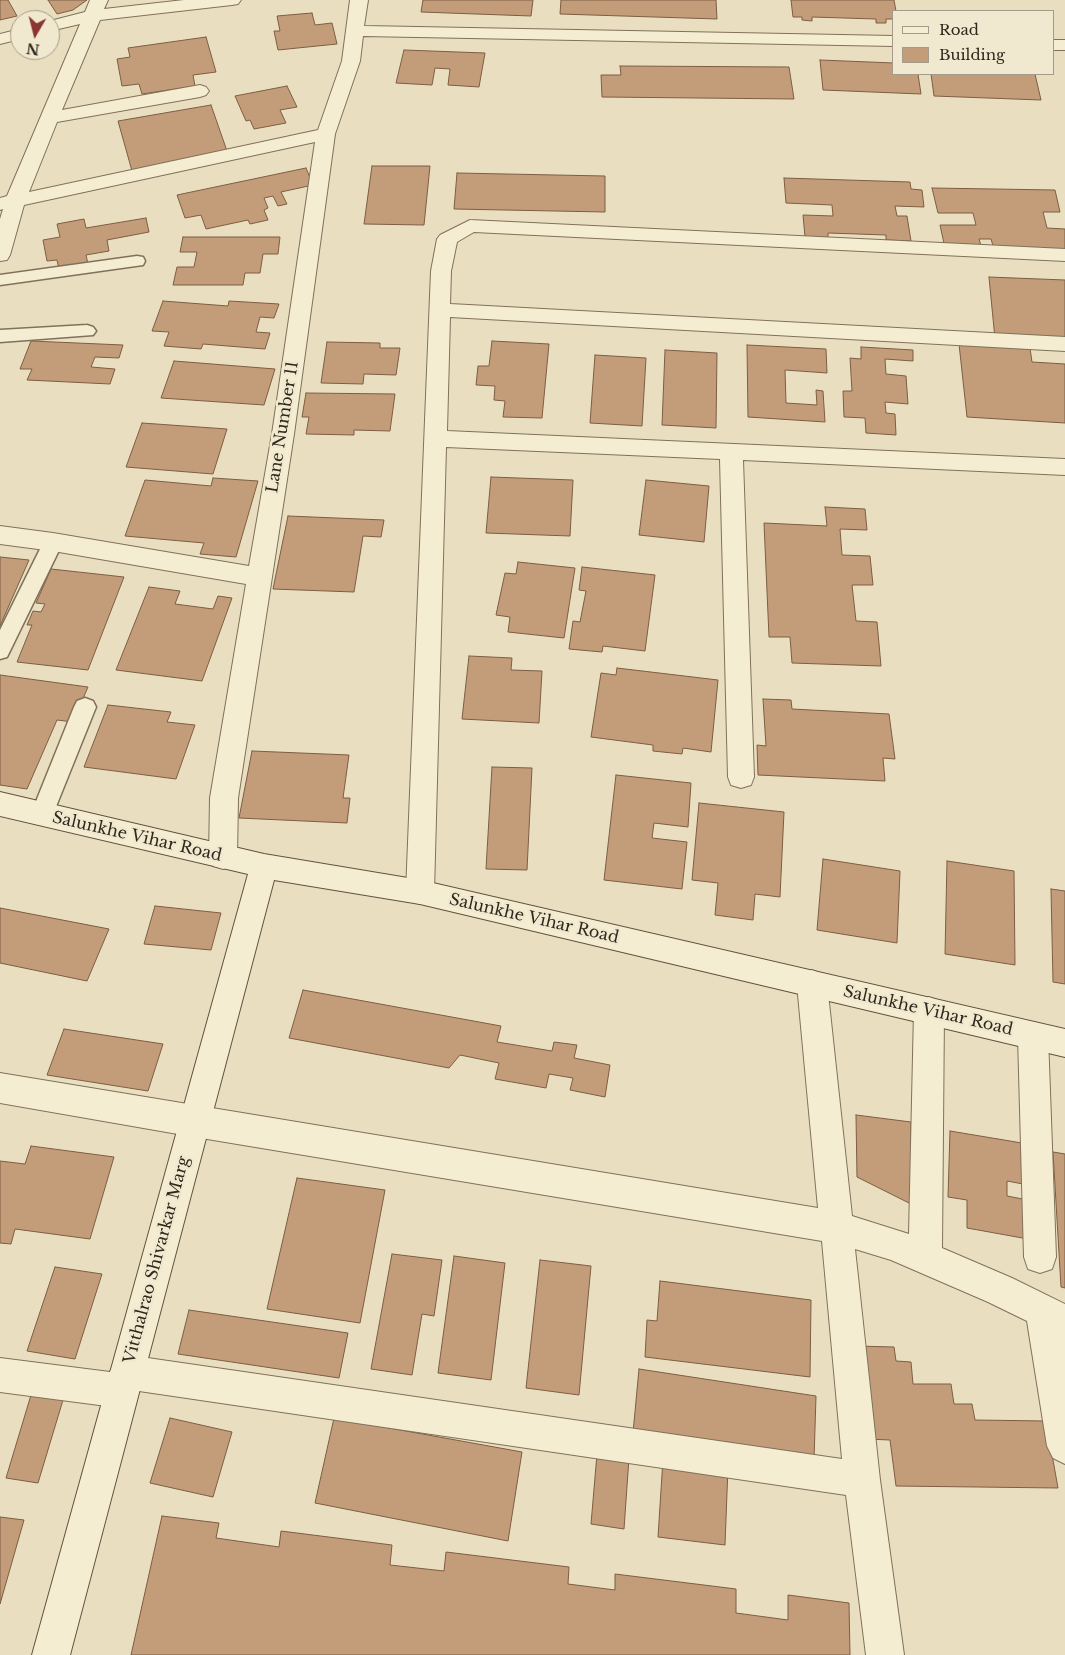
<!DOCTYPE html>
<style>
body{margin:0}
#map{position:relative;width:1065px;height:1655px;overflow:hidden;background:#e9dfc0;font-family:"Libre Baskerville",serif}
canvas{display:block}
.legend{position:absolute;left:892px;top:10px;width:162px;height:65px;box-sizing:border-box;background:#f1e9cf;border:1px solid #a49c88;margin:0;padding:6px 9px;list-style:none;font-size:15px;color:#31281d}
.legend li{display:flex;align-items:center;gap:10px;height:25px}
.legend b{width:25px;border:1px solid #a49c88}
.north{position:absolute;left:10px;top:10px;width:50px;height:50px;box-sizing:border-box;background:#f1e9cf;border:1px solid #a49c88;border-radius:50%;rotate:188deg;font-size:14px;font-weight:700;line-height:20px;text-align:center;color:#31281d}
.north::after{content:'';display:block;margin:auto;width:18px;height:22px;background:#893530;clip-path:polygon(50% 0,100% 100%,50% 72%,0 100%)}
</style>
<div id="map">
<canvas width="1065" height="1655"></canvas>
<ul class="legend">
<li><b style="height:6px;background:#f5edd2"></b>Road</li>
<li><b style="height:14px;background:#c39d79"></b>Building</li>
</ul>
<div class="north">N</div>
</div>
<script>
const c = document.querySelector('canvas').getContext('2d');
c.lineJoin = 'round';
function fillPath(path, color) {
  c.fillStyle = color;
  c.fill(path, 'evenodd');
}
function shape(rows) {
  const path = new Path2D();
  for (const r of rows) {
    path.moveTo(r[0], r[1]);
    for (let i = 2; i < r.length; i += 2) path.lineTo(r[i], r[i + 1]);
  }
  return path;
}
function strokePath(path, color, width, dash) {
  c.strokeStyle = color;
  c.lineWidth = width;
  c.lineCap = dash ? 'butt' : 'round';
  c.setLineDash(dash || []);
  c.stroke(path);
}
function write(font, color, halo, rows, align = 'center') {
  c.font = font + ' "Libre Baskerville",serif';
  c.lineWidth = 5;
  c.setLineDash([]);
  c.textBaseline = 'middle';
  c.strokeStyle = halo;
  c.fillStyle = color;
  for (const [text, x, y, turn = 0] of rows) {
    c.save();
    c.translate(x, y);
    c.rotate((+turn || 0) * Math.PI / 180);
    c.textAlign = isNaN(turn) ? turn : align;
    if (halo) c.strokeText(text, 0, 0);
    c.fillText(text, 0, 0);
    c.restore();
  }
}
const building = shape([
 [0,0,8,0,17,16,0,20,0,0],
 [48,0,87,0,73,10,57,14,48,0],
 [423,0,533,0,531,16,421,12,423,0],
 [561,0,716,0,717,19,560,14,561,0],
 [791,0,894,0,896,11,894,11,894,19,886,19,886,23,876,23,876,19,812,17,812,21,802,20,802,17,793,17,791,0],
 [312,13,315,25,332,23,337,44,278,50,274,31,280,31,277,16,312,13],
 [206,37,216,72,193,75,195,86,142,94,139,84,122,86,117,59,130,57,128,48,206,37],
 [404,50,485,53,479,87,448,85,450,69,435,68,432,85,396,83,404,50],
 [820,60,894,63,894,74,918,74,921,94,823,90,820,60],
 [620,66,789,67,794,99,602,97,601,75,621,75,620,66],
 [931,74,1035,74,1041,100,934,96,931,74],
 [287,86,297,107,280,110,286,123,254,129,250,120,246,121,235,96,287,86],
 [211,105,227,151,132,171,118,121,211,105],
 [372,166,430,166,424,225,364,224,372,166],
 [306,168,313,185,281,192,287,204,278,206,273,196,264,198,268,208,264,210,268,220,250,224,248,220,206,229,201,215,185,218,177,195,306,168],
 [457,173,605,176,605,212,454,209,457,173],
 [784,178,910,182,911,189,922,190,924,207,895,206,897,216,907,216,911,241,886,240,886,235,828,233,828,238,805,237,803,215,833,216,832,205,786,203,784,178],
 [932,188,1055,190,1060,212,1043,212,1047,228,1065,229,1065,250,994,249,991,239,979,239,982,249,945,248,940,225,976,225,973,213,938,213,932,188],
 [146,218,149,232,107,240,109,251,86,255,88,264,59,269,57,260,47,261,43,240,60,237,57,224,84,219,86,228,146,218],
 [183,237,280,237,278,254,263,254,260,273,245,273,243,285,173,285,177,267,194,267,197,252,180,252,183,237],
 [989,277,1065,280,1065,342,995,339,989,277],
 [163,301,228,306,229,301,279,304,274,318,260,317,256,332,270,333,265,349,203,344,201,349,164,346,169,332,152,331,163,301],
 [31,341,123,345,119,358,95,357,91,367,115,369,110,384,27,380,32,369,20,369,31,341],
 [492,341,549,344,542,418,503,417,505,401,494,400,495,386,476,385,478,366,489,366,492,341],
 [327,342,380,343,380,348,400,348,396,375,364,374,363,384,321,383,327,342],
 [959,344,1030,348,1032,362,1065,364,1065,423,967,417,959,344],
 [747,345,826,349,827,373,785,370,786,403,817,405,816,390,823,391,825,422,748,417,747,345],
 [861,347,913,350,913,361,885,359,886,374,906,376,908,404,885,402,886,413,895,414,896,435,866,433,865,418,844,417,843,391,852,391,850,358,861,359,861,347],
 [665,350,717,353,716,428,662,425,665,350],
 [595,355,646,358,642,426,590,423,595,355],
 [174,361,275,369,264,405,161,398,174,361],
 [306,393,395,394,390,431,354,430,354,435,306,434,309,417,302,417,306,393],
 [142,423,227,429,213,474,126,467,142,423],
 [491,477,573,480,570,536,486,533,491,477],
 [213,478,258,481,236,557,200,554,204,543,125,536,145,480,211,486,213,478],
 [646,480,709,486,704,542,639,535,646,480],
 [825,507,865,509,867,530,840,529,842,555,870,556,873,585,852,585,856,621,877,622,881,666,792,663,790,637,769,637,764,523,827,526,825,507],
 [288,516,384,520,381,537,363,536,354,592,273,589,288,516],
 [0,557,29,560,0,626,0,557],
 [518,562,575,568,564,638,508,632,510,617,496,615,505,573,516,574,518,562],
 [582,567,655,575,645,651,603,646,602,652,569,649,573,621,580,622,586,591,579,590,582,567],
 [51,569,124,577,88,670,17,662,32,625,27,625,33,611,41,612,45,604,36,603,51,569],
 [149,587,180,591,175,604,213,609,218,596,232,598,202,681,116,670,149,587],
 [469,656,512,658,511,670,542,671,539,723,462,719,469,656],
 [617,668,718,680,711,752,683,748,682,754,653,751,653,745,591,737,601,673,616,675,617,668],
 [0,675,88,687,73,722,57,720,27,789,0,785,0,675],
 [763,699,791,700,792,709,889,714,895,759,883,758,885,781,758,775,757,745,766,746,763,699],
 [108,705,171,712,167,722,195,725,176,779,84,767,108,705],
 [252,751,349,755,343,798,350,798,347,823,239,818,252,751],
 [492,767,532,768,527,870,486,869,492,767],
 [616,775,691,783,688,827,654,823,652,838,687,842,682,889,604,880,616,775],
 [699,803,784,812,780,897,755,894,753,920,715,915,718,883,692,880,699,803],
 [823,859,900,871,897,943,817,930,823,859],
 [947,861,1014,871,1015,965,945,954,947,861],
 [1051,889,1065,891,1065,984,1053,982,1051,889],
 [155,906,221,913,211,950,144,944,155,906],
 [0,908,109,929,87,981,0,963,0,908],
 [303,990,501,1026,497,1042,552,1051,554,1042,577,1045,574,1058,610,1065,605,1097,570,1090,573,1078,549,1074,546,1088,495,1079,499,1063,460,1055,449,1068,289,1038,303,990],
 [64,1029,163,1044,148,1091,47,1075,64,1029],
 [856,1115,911,1122,911,1204,857,1177,856,1115],
 [950,1131,1022,1143,1023,1184,1007,1181,1007,1196,1028,1200,1028,1239,967,1228,967,1200,948,1197,950,1131],
 [31,1146,114,1157,90,1239,15,1229,11,1244,0,1243,0,1161,25,1164,31,1146],
 [1053,1152,1065,1154,1065,1288,1061,1287,1053,1152],
 [297,1178,385,1190,360,1323,267,1309,297,1178],
 [392,1254,442,1260,434,1316,422,1314,412,1375,371,1369,392,1254],
 [454,1256,505,1263,491,1380,438,1373,454,1256],
 [540,1260,591,1266,579,1395,526,1388,540,1260],
 [55,1267,102,1274,75,1359,27,1351,55,1267],
 [660,1281,811,1300,810,1377,645,1357,647,1320,657,1321,660,1281],
 [189,1310,348,1333,339,1378,178,1354,189,1310],
 [856,1346,894,1347,896,1361,911,1362,913,1384,951,1384,954,1404,972,1404,975,1420,1046,1421,1058,1488,896,1486,890,1440,866,1439,856,1346],
 [639,1369,816,1396,814,1460,633,1433,639,1369],
 [31,1395,63,1400,38,1483,6,1478,31,1395],
 [170,1418,232,1432,213,1497,150,1483,170,1418],
 [334,1418,522,1452,508,1541,315,1503,334,1418],
 [597,1454,629,1458,624,1529,591,1524,597,1454],
 [663,1459,728,1467,725,1545,658,1537,663,1459],
 [162,1516,219,1523,216,1538,279,1547,281,1531,392,1545,390,1565,444,1571,446,1552,569,1567,568,1584,615,1590,615,1574,736,1589,736,1613,788,1620,788,1595,849,1603,850,1655,131,1655,162,1516],
 [0,1517,24,1520,0,1604,0,1517]
]);
const lane = shape([
 [137,256,143,257,145,261,143,265,0,285,0,275,137,256],
 [87,325,93,327,96,331,93,335,0,342,0,330,87,325],
 [53,535,60,537,63,542,7,657,0,659,0,630,46,537,53,535],
 [85,698,93,701,96,707,53,814,50,821,42,824,34,821,31,814,74,707,77,701,85,698]
]);
const street = shape([
 [90,0,108,0,104,9,184,0,241,0,238,4,232,5,100,20,62,110,200,85,206,87,209,91,206,95,200,97,57,122,29,192,318,130,342,61,350,0,368,0,364,26,894,36,894,46,363,36,360,61,335,134,294,434,238,798,237,857,233,866,223,869,213,866,209,857,210,798,246,584,53,551,0,544,0,526,53,533,249,566,272,434,315,142,24,205,10,255,7,260,0,261,0,219,3,209,0,210,0,198,7,196,80,24,50,31,50,21,85,12,90,0],
 [20,29,20,39,0,44,0,34,20,29],
 [1054,40,1065,40,1065,50,1054,50,1054,40],
 [470,220,1065,249,1065,261,474,232,457,242,451,271,450,304,1065,337,1065,351,450,317,447,431,1065,459,1065,475,743,460,754,777,751,785,741,788,731,785,728,777,720,459,446,447,434,892,430,901,420,904,410,901,406,892,431,271,437,239,440,235,470,220],
 [812,970,822,974,827,984,852,1216,909,1234,914,1011,918,1001,929,997,940,1001,944,1011,942,1248,1012,1278,1065,1304,1065,1464,1053,1458,1047,1446,1027,1321,988,1302,891,1260,855,1249,880,1480,904,1655,866,1655,846,1495,139,1391,134,1403,122,1408,0,1392,0,1358,110,1372,115,1360,127,1355,842,1459,822,1241,195,1137,0,1103,0,1073,818,1208,797,984,802,974,812,970],
 [1033,1022,1044,1026,1048,1036,1056,1257,1052,1269,1040,1273,1028,1269,1024,1257,1018,1036,1022,1026,1033,1022]
]);
const secondary = shape([
 [0,792,264,854,420,880,1065,1029,1065,1057,420,904,274,880,70,1655,32,1655,248,874,0,816,0,792]
]);
const streetNames = [
 ["Lane Number 11",283,427,-81],
 ["Salunkhe Vihar Road",137,837,13],
 ["Salunkhe Vihar Road",534,919,13],
 ["Salunkhe Vihar Road",928,1011,13],
 ["Vitthalrao Shivarkar Marg",157,1260,-75]
];
fillPath(building, '#c39d79');
strokePath(building, '#7d5d42', 1);
strokePath(lane, '#80715a', 3);
strokePath(street, '#80715a', 2);
strokePath(secondary, '#62523d', 2);
fillPath(lane, '#f5edd2');
fillPath(street, '#f5edd2');
fillPath(secondary, '#f5edd2');
write('16px', '#31281d', '#f1e9cf', streetNames);
</script>
